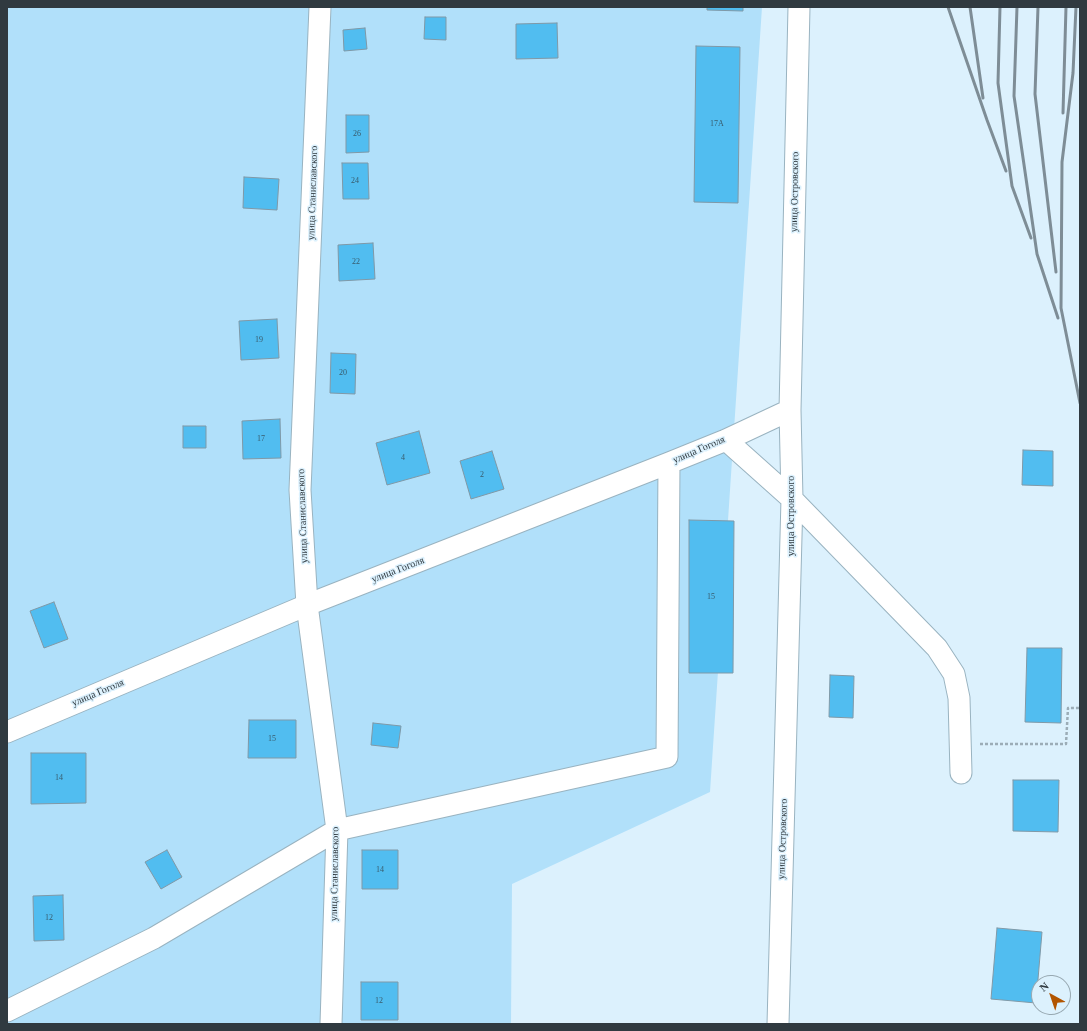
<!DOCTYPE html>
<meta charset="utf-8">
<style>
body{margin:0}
#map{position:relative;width:1087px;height:1031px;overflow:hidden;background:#dcf1fd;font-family:"Times New Roman",serif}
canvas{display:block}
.frame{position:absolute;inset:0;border:8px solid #303a40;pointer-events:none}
.north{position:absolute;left:1031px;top:975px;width:40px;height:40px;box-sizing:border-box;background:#dcf1fd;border:1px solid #97a8b1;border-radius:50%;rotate:320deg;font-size:11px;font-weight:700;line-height:16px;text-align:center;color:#303a40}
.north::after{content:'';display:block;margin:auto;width:14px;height:18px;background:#b25500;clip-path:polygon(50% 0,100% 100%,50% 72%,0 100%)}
</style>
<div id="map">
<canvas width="1087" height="1031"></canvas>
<div class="frame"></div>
<div class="north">N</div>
</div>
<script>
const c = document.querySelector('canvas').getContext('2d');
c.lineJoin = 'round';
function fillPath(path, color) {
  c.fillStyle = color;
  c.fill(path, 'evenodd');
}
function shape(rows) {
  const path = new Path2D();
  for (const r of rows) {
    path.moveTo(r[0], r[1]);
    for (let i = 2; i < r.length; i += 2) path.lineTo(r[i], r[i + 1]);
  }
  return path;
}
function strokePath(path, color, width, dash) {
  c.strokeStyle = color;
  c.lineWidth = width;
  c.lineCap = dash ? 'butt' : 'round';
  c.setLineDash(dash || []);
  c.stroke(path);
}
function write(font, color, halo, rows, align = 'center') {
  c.font = font + ' "Times New Roman",serif';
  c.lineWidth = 3;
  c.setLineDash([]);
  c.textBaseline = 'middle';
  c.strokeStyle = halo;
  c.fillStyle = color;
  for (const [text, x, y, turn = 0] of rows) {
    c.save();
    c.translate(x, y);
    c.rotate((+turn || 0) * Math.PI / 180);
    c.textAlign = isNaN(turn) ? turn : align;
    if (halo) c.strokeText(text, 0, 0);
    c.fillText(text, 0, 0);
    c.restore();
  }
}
const green = shape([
 [7,7,762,7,710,792,512,884,511,1024,7,1024]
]);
const building = shape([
 [707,7,743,7,743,11,707,10,707,7],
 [425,17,446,17,446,40,424,39,425,17],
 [557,23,558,58,516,59,516,24,557,23],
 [365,28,367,49,344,51,343,30,365,28],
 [696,46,740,47,738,203,694,202,696,46],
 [346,115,369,115,369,152,346,153,346,115],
 [342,163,368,163,369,199,343,199,342,163],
 [244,177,279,179,277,210,243,208,244,177],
 [373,243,375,279,339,281,338,245,373,243],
 [277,319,279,358,241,360,239,321,277,319],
 [331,353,356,354,355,394,330,393,331,353],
 [280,419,281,458,243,459,242,421,280,419],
 [183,426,206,426,206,448,183,448,183,426],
 [419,431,430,473,387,485,376,443,419,431],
 [1023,450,1053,451,1053,486,1022,485,1023,450],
 [492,451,504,489,471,499,460,461,492,451],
 [689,520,734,521,733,673,689,673,689,520],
 [54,602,68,639,44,648,30,611,54,602],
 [1027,648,1062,648,1061,723,1025,722,1027,648],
 [830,675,854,676,853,718,829,717,830,675],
 [249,720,296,720,296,758,248,758,249,720],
 [373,723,401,726,398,748,371,745,373,723],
 [31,753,86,753,86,803,31,804,31,753],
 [1013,780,1059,780,1058,832,1013,831,1013,780],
 [167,850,182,877,161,889,145,862,167,850],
 [362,850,398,850,398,889,362,889,362,850],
 [63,895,64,940,34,941,33,896,63,895],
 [997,928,1042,932,1036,1003,991,999,997,928],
 [361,982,398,982,398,1020,361,1020,361,982]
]);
const path = shape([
 [980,744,1066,744,1068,708,1080,708]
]);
const minor = shape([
 [320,7,300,490,307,605,337,830,331,1024],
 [726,440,792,499,937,648,954,674,959,698,961,773],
 [7,732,307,605,669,463,726,440,790,410],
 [7,1011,154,938,337,830,667,757,669,463],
 [778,1024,792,499,790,410,799,7]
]);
const rail = shape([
 [948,7,987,120,1006,171],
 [970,7,983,98],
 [1000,7,998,83,1012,186,1031,238],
 [1017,7,1014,96,1037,254,1058,318],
 [1038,7,1035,94,1056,272],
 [1076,7,1073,73,1062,162,1061,308,1080,403],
 [1063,113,1066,7]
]);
const numberNames = [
 ["17А",717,124],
 ["26",357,134],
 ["24",355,181],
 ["22",356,262],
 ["19",259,340],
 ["20",343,373],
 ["17",261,439],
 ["4",403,458],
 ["2",482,475],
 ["15",711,597],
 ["15",272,739],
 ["14",59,778],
 ["14",380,870],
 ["12",49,918],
 ["12",379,1001]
];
const streetNames = [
 ["улица Островского",795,192,-89],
 ["улица Станиславского",313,193,-88],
 ["улица Гоголя",699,450,-23],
 ["улица Станиславского",303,516,-92],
 ["улица Островского",791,516,-90],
 ["улица Гоголя",398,570,-21],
 ["улица Гоголя",98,693,-23],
 ["улица Островского",783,839,-88],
 ["улица Станиславского",335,874,-89]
];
fillPath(green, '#b1e0fa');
fillPath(building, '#51bdf0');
strokePath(building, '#8099a7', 1);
strokePath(minor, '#99b3c0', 23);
strokePath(path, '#9cadb7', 2.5, [3, 2]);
strokePath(minor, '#fff', 21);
strokePath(rail, '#7e8d96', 3);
write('8px', '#385b6c', null, numberNames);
write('10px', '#303a40', '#dcf1fd', streetNames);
</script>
